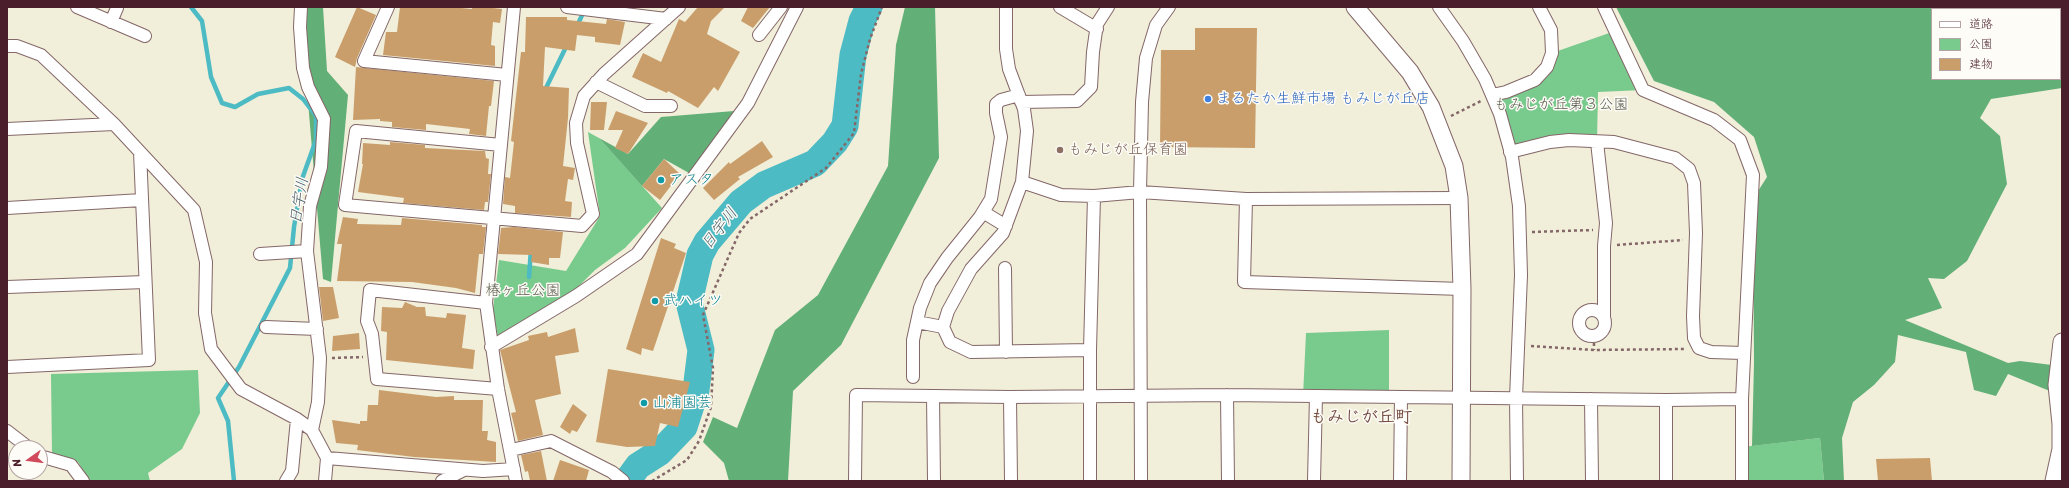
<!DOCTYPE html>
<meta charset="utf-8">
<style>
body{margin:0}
#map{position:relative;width:2069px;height:488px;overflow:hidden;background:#f1eed9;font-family:Sriracha,"Klee One",sans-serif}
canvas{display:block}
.frame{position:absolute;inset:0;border:8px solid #4a1f2b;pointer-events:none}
.legend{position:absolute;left:1931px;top:8px;width:130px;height:72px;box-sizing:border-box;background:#fdfcf7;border:1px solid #b5a4a5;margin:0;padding:5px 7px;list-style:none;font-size:12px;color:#4a1f2b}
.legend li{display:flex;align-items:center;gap:8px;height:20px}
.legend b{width:20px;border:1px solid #b5a4a5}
.north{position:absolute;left:8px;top:440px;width:40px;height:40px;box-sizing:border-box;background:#fdfcf7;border:1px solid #b5a4a5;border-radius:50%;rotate:256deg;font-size:11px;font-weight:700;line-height:16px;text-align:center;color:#4a1f2b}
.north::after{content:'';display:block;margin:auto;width:14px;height:18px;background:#d1495b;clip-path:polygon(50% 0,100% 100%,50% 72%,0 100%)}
</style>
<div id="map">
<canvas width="2069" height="488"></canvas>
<div class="frame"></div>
<ul class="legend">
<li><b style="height:5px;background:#fff"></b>道路</li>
<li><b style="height:11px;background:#79cb8d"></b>公園</li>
<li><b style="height:11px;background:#c99e6b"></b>建物</li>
</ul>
<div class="north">N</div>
</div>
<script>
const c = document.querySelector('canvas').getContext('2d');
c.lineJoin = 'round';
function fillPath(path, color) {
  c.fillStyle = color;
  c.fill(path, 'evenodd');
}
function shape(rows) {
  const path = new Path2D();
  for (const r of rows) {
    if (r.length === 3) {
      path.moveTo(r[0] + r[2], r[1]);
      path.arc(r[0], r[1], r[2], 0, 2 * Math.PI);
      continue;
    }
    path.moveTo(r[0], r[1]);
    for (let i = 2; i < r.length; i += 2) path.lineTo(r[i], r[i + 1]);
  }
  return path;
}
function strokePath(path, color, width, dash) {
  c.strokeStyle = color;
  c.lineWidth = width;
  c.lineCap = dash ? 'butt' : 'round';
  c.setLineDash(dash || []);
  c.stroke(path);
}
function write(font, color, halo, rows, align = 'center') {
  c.font = font + ' Sriracha,"Klee One",sans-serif';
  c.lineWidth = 3;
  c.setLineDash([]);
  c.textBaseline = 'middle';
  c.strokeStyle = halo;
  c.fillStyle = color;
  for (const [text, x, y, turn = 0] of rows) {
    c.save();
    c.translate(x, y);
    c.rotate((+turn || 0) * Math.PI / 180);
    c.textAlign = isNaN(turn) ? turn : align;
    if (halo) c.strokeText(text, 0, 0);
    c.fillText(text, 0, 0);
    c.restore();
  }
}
const green = shape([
 [1615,31,1643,90,1598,92,1597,142,1510,152,1492,95,1529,83,1552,53],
 [588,132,599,138,662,208,625,248,595,270,575,290,498,338,493,309,499,260,566,271,600,216],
 [1389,330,1389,397,1303,396,1306,333],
 [198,370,200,413,182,449,148,473,150,481,90,481,78,462,52,454,51,374],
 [1820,438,1824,481,1742,481,1742,447]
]);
const forest = shape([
 [300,7,323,7,327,71,348,95,331,282,323,279],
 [905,7,935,7,939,158,841,345,793,391,788,481,729,481,724,463,703,442,713,417,737,428,775,330,818,295,888,166,896,45],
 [1616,7,2062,7,2062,88,1991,99,1980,118,2000,136,2007,184,1967,261,1944,279,1928,278,1942,308,1905,320,2008,363,2020,361,2060,366,2062,396,2008,374,1996,396,1974,390,1966,352,1898,335,1895,362,1874,385,1853,402,1842,438,1844,481,1824,481,1820,438,1752,446,1754,363,1753,199,1767,177,1754,137,1714,102,1654,81],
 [1932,9,2060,9,2060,79,1932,79],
 [734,111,689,173,664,159,642,186,599,138,628,154,661,117]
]);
const stream = shape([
 [191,7,202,21,211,77,222,103,235,107,258,94,289,88,303,99,316,116,316,140,302,179,294,227,290,268,239,367,218,398,228,421,234,481],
 [577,26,584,11],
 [545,90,567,45],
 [529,277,531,249]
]);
const river = shape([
 [627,481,638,466,660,452,684,427,696,390,701,350,689,302,700,255,707,242,741,202,764,185,815,163,835,142,845,126,853,55,862,21,869,7]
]);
const building = shape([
 [357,7,376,15,357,58,355,67,335,57],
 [400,7,451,7,472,9,472,7,484,7,502,9,500,23,493,22,491,45,495,46,495,66,383,55,386,32,397,32],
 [698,7,725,7,711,21,707,34,740,52,718,91,714,87,698,108,668,91,667,93,632,77,643,53,661,62,679,19,685,22],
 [748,7,770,7,753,28,741,21],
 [526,17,567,17,567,20,606,24,607,19,625,22,620,45,595,42,595,37,577,35,575,51,545,47,543,86,569,88,568,118,563,166,575,168,573,180,568,179,565,201,572,202,571,217,515,213,515,206,503,204,505,177,510,178,514,142,511,141,521,52,525,52],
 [1195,28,1257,28,1255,148,1160,147,1161,50,1195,50],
 [356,67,494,81,491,106,489,106,486,136,469,134,470,129,426,124,426,130,392,127,392,122,380,121,380,119,353,120],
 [591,102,607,102,604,130,590,130],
 [616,111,648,123,628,154,615,148,623,130,608,130],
 [762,141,773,157,738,177,740,179,714,200,703,188,729,162,730,164],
 [390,142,425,145,425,148,485,151,486,158,489,159,488,174,491,174,488,202,485,202,484,210,403,203,404,198,358,192,363,164,362,164,363,143,390,145],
 [664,159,680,174,660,200,642,186],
 [343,217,358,219,357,224,401,225,402,218,482,225,482,227,486,227,483,254,479,254,475,293,456,288,412,282,337,281,342,244,337,244],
 [514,227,563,232,560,258,549,258,549,265,531,262,532,255,498,254,501,228],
 [661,238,676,244,674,248,686,253,653,351,642,348,641,355,626,349],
 [319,287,333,287,339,318,323,321],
 [405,302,417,307,425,307,426,316,446,318,447,313,466,315,462,348,475,350,473,369,386,360,387,332,381,331,382,307,402,308],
 [575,328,579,352,555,356,561,394,535,400,543,435,518,441,511,413,516,412,500,350,529,340,528,336,547,332,548,337],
 [359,333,360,349,332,351,333,336],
 [608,369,690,382,678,427,660,423,655,446,627,447,596,442],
 [379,390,436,397,454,396,454,400,483,400,482,431,488,431,487,440,496,442,496,462,414,457,357,450,358,445,336,443,332,420,360,424,360,421,367,421,368,405,378,405],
 [573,404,587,415,577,432,572,430,570,434,560,427],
 [541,451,547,481,530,481,528,471,525,472,521,455],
 [1930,458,1932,481,1878,481,1876,459],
 [560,460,589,470,586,481,553,481]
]);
const path = shape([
 [1451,116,1481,101],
 [1532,232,1593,230],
 [1617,245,1683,240],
 [1594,337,1594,350],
 [1531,346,1594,350,1686,349],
 [332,358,363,357],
 [652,481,687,460,699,441,711,407,713,368,703,315,739,233,750,219,826,168,854,133,861,74,870,39,882,7]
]);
const street = shape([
 [77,7,145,36],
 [301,7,300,27,303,68,308,87,324,119,321,167,310,206,307,251,320,358,318,402,312,430],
 [388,7,364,61,507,75],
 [514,7,486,303,498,389,516,481],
 [567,7,666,19],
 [1006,7,1006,49,1009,69,1024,109,1027,131,1022,182,1061,195,1094,196,1090,350,1090,481],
 [1060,7,1097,29],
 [1439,7,1463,41,1485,79,1500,114,1512,157,1519,206,1521,275,1516,398,1517,481],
 [1604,7,1643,90,1714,120,1740,140,1753,175,1742,399],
 [111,22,117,8],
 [759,35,781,7],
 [7,46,17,46,41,55,114,124,194,210,206,262,205,313,211,349,241,389,297,419,312,430,327,458,325,481],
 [596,82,645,106,671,106],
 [1492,95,1506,92,1535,80,1547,67,1552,53,1551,30,1539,7],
 [1021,102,1077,101,1091,87,1093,52,1097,24,1108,7],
 [7,129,114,124],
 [1597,142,1606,223,1604,246,1604,318],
 [501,145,356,131,345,205,582,226,593,214,577,143,576,123,584,96,604,74,679,7],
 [1510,152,1550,142,1569,140,1614,142,1675,158,1689,169,1694,183,1696,233,1693,316,1694,338,1699,348,1711,352,1743,353],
 [1022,182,1003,233,971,269,948,311,943,327,950,342,971,352,1090,350],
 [1094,196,1140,192,1246,199],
 [1459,198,1246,199,1244,282,1462,289],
 [7,208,142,200],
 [983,212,1006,226],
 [260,254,307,251],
 [1005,268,1006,352],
 [7,287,145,282],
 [486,303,370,290,367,321,372,334,377,379,498,389],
 [1592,323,13],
 [917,322,943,327],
 [266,327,317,329],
 [491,347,576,296,637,254,748,103,797,7],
 [7,367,149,360,140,152],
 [913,377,913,340,920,308,930,283,947,258,980,217,991,199,1001,137,996,113,996,104,1001,100,1019,95],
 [1227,395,1228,481],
 [933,396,934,481],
 [1010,397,1011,481],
 [1591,399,1592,481],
 [7,431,29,448],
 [511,450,551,441,612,472,623,481],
 [40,456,71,465,83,481],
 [327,458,483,471,514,469],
 [286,481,292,471,297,419],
 [442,481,464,470],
 [855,481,856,395,1010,397,1227,395,1666,400,1742,399,1742,481],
 [1141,481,1140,192,1142,102,1146,58,1156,25,1169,7],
 [1314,481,1316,396],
 [1400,481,1401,397],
 [1666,481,1666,400]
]);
const secondary = shape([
 [1355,7,1410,72,1431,107,1454,166,1459,198,1462,289,1461,481],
 [2054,481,2061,449,2061,424,2057,385,2062,342]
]);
const markers = [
 [1208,99,4,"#3f7fe0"],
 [1060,150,4,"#8d6e63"],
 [661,180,4,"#0f9aa8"],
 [655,301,4,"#0f9aa8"],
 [644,403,4,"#0f9aa8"]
];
const shopNames = [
 ["まるたか生鮮市場 もみじが丘店",1216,99]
];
const parkNames = [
 ["もみじが丘第３公園",1561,105],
 ["椿ヶ丘公園",523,291]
];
const educationNames = [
 ["もみじが丘保育園",1068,150]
];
const cultureNames = [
 ["アスタ",669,180],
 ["武ハイツ",663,301],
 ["山浦園芸",652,403]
];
const waterNames = [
 ["日宇川",300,201,-81],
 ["日宇川",720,229,-52]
];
const quarterNames = [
 ["もみじが丘町",1361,418]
];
fillPath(green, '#79cb8d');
fillPath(forest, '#62af78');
strokePath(stream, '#4dbbc4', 4.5);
strokePath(river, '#4dbbc4', 27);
fillPath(building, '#c99e6b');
strokePath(street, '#846768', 14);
strokePath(secondary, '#846768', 19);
strokePath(path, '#846768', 2.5, [3, 3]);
strokePath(street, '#fff', 12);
strokePath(secondary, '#fff', 17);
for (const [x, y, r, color] of markers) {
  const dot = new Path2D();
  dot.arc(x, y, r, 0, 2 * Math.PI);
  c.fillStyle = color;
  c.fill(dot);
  strokePath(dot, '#fdfcf7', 1.5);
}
write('15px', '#366cbe', '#fdfcf7', shopNames, 'left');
write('15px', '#5a5b4d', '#fdfcf7', parkNames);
write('15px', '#785e54', '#fdfcf7', educationNames, 'left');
write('15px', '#0d838f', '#fdfcf7', cultureNames, 'left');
write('italic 16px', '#4b5d68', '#fdfcf7', waterNames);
write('bold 17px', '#764b41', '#fdfcf7', quarterNames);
</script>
